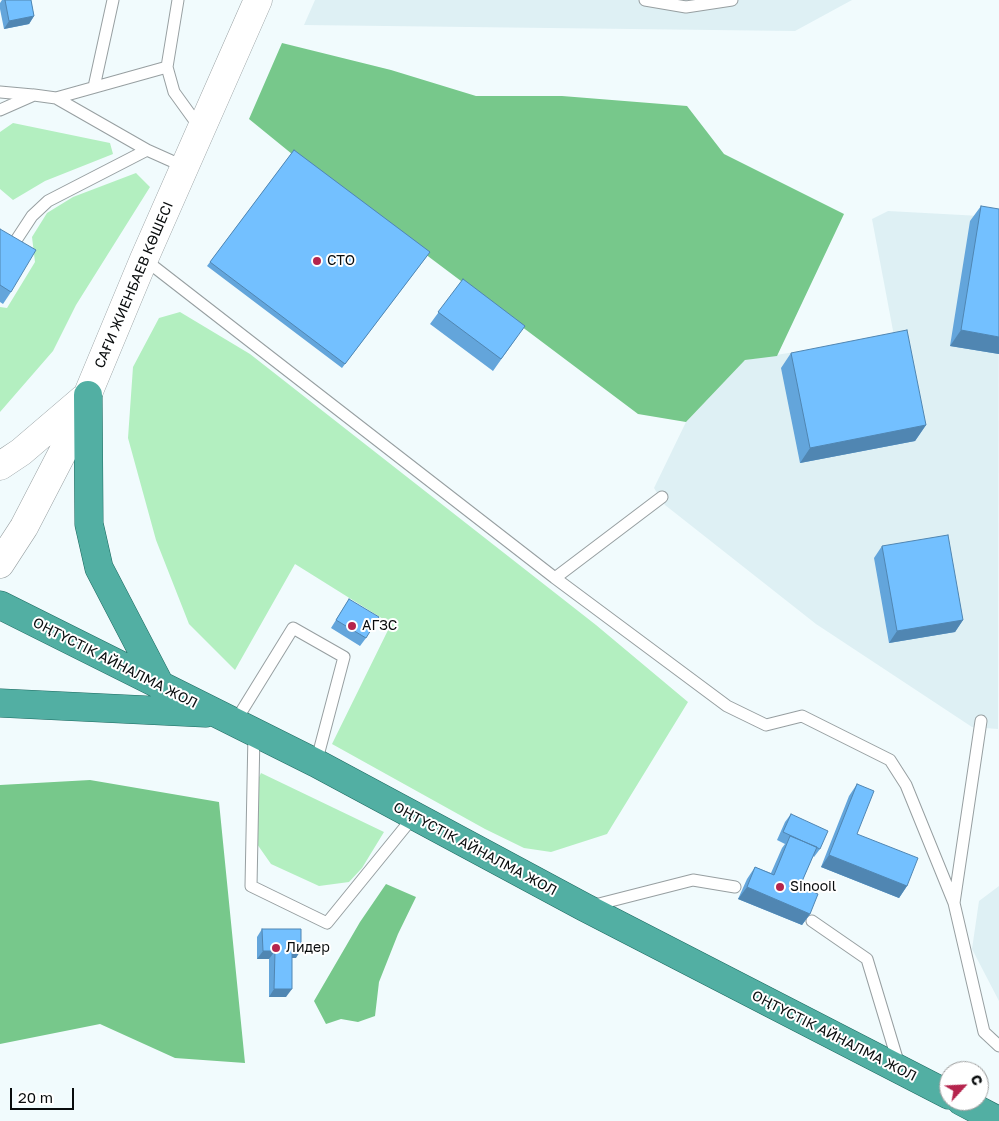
<!DOCTYPE html>
<meta charset="utf-8">
<style>
body{margin:0}
#map{position:relative;width:999px;height:1121px;overflow:hidden;background:#f1fbfd;font-family:"Golos Text",sans-serif}
canvas{display:block}
.north{position:absolute;left:939px;top:1061px;width:50px;height:50px;box-sizing:border-box;background:#fff;border:1px solid #9d9e9e;border-radius:50%;rotate:65deg;font-size:14px;font-weight:700;line-height:20px;text-align:center;color:#090c0d}
.north::after{content:'';display:block;margin:auto;width:18px;height:22px;background:#b5244d;clip-path:polygon(50% 0,100% 100%,50% 72%,0 100%)}
.scale{position:absolute;left:10px;top:1088px;width:64px;height:22px;box-sizing:border-box;border:2px solid #090c0d;border-top:0;padding-left:6px;font-size:15px;line-height:18px;white-space:nowrap;color:#090c0d;-webkit-text-stroke:4px #fff;paint-order:stroke}
</style>
<div id="map">
<canvas width="999" height="1121"></canvas>
<div class="north">С</div>
<div class="scale">20 m</div>
</div>
<script>
const c = document.querySelector('canvas').getContext('2d');
c.lineJoin = 'round';
function fillPath(path, color) {
  c.fillStyle = color;
  c.fill(path, 'evenodd');
}
function shape(rows) {
  const path = new Path2D();
  for (const r of rows) {
    path.moveTo(r[0], r[1]);
    for (let i = 2; i < r.length; i += 2) path.lineTo(r[i], r[i + 1]);
  }
  return path;
}
function strokePath(path, color, width, dash) {
  c.strokeStyle = color;
  c.lineWidth = width;
  c.lineCap = dash ? 'butt' : 'round';
  c.setLineDash(dash || []);
  c.stroke(path);
}
function write(font, color, halo, rows, align = 'center') {
  c.font = font + ' "Golos Text",sans-serif';
  c.lineWidth = 4;
  c.setLineDash([]);
  c.textBaseline = 'middle';
  c.strokeStyle = halo;
  c.fillStyle = color;
  for (const [text, x, y, turn = 0] of rows) {
    c.save();
    c.translate(x, y);
    c.rotate((+turn || 0) * Math.PI / 180);
    c.textAlign = isNaN(turn) ? turn : align;
    if (halo) c.strokeText(text, 0, 0);
    c.fillText(text, 0, 0);
    c.restore();
  }
}
const built = shape([
 [315,0,852,0,795,31,304,25],
 [888,211,999,217,998,729,972,727,816,624,665,505,654,488,686,422,745,360,894,336,872,219],
 [999,886,999,1001,972,949,979,901]
]);
const green = shape([
 [13,123,110,143,113,154,45,181,13,200,0,189,0,132],
 [136,173,150,187,76,305,53,351,0,412,0,307,7,308,35,262,32,237,47,213,73,197],
 [180,312,250,354,596,625,688,702,607,834,551,852,524,848,485,829,332,744,391,624,295,564,235,670,189,624,156,540,128,438,133,367,159,318],
 [261,773,384,832,362,868,349,882,319,886,271,864,257,844,254,788]
]);
const forest = shape([
 [282,43,391,70,476,96,562,96,687,106,724,154,844,214,777,356,745,360,686,422,638,414,292,154,249,119],
 [90,780,219,802,245,1063,175,1058,100,1024,0,1044,0,785],
 [386,884,416,897,398,934,379,982,375,1016,358,1022,341,1019,326,1024,314,1001,360,922]
]);
const service = shape([
 [645,0,686,7,732,0],
 [167,67,174,92,200,128],
 [94,87,113,0],
 [0,92,33,95],
 [0,110,34,95,56,98],
 [147,150,56,98,167,67,178,0],
 [9,251,32,216,48,201,147,150,185,167],
 [144,259,555,578,662,497],
 [555,578,727,706,766,725,802,716,890,760,906,785,954,903],
 [981,721,954,903,984,1032,999,1046],
 [235,722,293,628,344,657,316,763],
 [254,733,251,886,327,923,414,816],
 [591,906,693,880,735,887],
 [812,921,867,959,899,1065]
]);
const secondary = shape([
 [0,466,21,452,83,399],
 [0,564,24,527,67,444,144,259,258,0]
]);
const trunk = shape([
 [88,395,89,524,99,568,160,685],
 [0,605,316,763,584,907,949,1095],
 [0,703,206,713],
 [961,1101,999,1121]
]);
const wall = shape([
 [2,0,31,0,34,16,29,24,4,29,0,9,0,3],
 [294,150,430,252,342,368,207,266],
 [981,206,999,354,950,346,970,221],
 [0,229,11,292,3,304,0,302],
 [463,279,517,337,493,371,430,324],
 [791,353,926,425,915,441,800,463,781,368],
 [882,546,963,620,955,632,889,643,874,558],
 [349,599,366,638,360,646,331,628],
 [857,784,857,834,907,886,899,898,821,867,849,796],
 [791,814,820,849,814,857,813,856,800,886,810,914,802,925,738,899,747,879,755,867,771,873,782,848,785,844,777,840,785,822],
 [262,929,296,958,292,958,286,997,269,997,269,959,257,959,257,937]
]);
const shadedWall = shape([
 [34,16,29,24,4,29,9,21],
 [961,330,999,337,999,354,950,346],
 [926,425,915,441,800,463,810,448],
 [963,620,955,632,889,643,897,631],
 [829,855,907,886,899,898,821,867],
 [747,887,810,914,802,925,738,899],
 [292,950,301,950,296,958,286,958],
 [263,951,275,951,269,959,257,959],
 [274,989,292,989,286,997,269,997]
]);
const building = shape([
 [5,0,31,0,34,16,9,21,5,0],
 [294,150,430,252,345,364,210,262,294,150],
 [981,206,999,209,999,337,961,330,981,206],
 [0,229,36,250,11,292,0,285,0,229],
 [463,279,525,326,501,359,438,312,463,279],
 [907,330,926,425,810,448,791,353,907,330],
 [948,535,963,620,897,631,882,546,948,535],
 [349,599,379,617,366,638,336,620,349,599],
 [857,784,874,791,857,834,918,858,907,886,829,855,857,784],
 [791,814,828,831,820,849,783,832,791,814],
 [790,836,817,847,800,886,818,894,810,914,747,887,755,867,774,875,790,836],
 [262,929,301,929,301,950,292,950,292,989,274,989,275,951,263,951,262,929]
]);
const markers = [
 [317,261,5,"#b5244d"],
 [352,626,5,"#b5244d"],
 [780,887,5,"#b5244d"],
 [276,948,5,"#b5244d"]
];
const poiNames = [
 ["СТО",327,261],
 ["АГЗС",362,626],
 ["Sinooil",790,887],
 ["Лидер",286,948]
];
const streetNames = [
 ["САҒИ ЖИЕНБАЕВ КӨШЕСІ",134,285,-67],
 ["ОҢТҮСТІК АЙНАЛМА ЖОЛ",115,663,27],
 ["ОҢТҮСТІК АЙНАЛМА ЖОЛ",475,849,28],
 ["ОҢТҮСТІК АЙНАЛМА ЖОЛ",834,1036,27]
];
fillPath(built, '#def0f4');
fillPath(green, '#b3efc0');
fillPath(forest, '#77c88b');
strokePath(service, '#979fa1', 13);
strokePath(secondary, '#979fa1', 29);
strokePath(trunk, '#1c6960', 29);
strokePath(service, '#fff', 11);
strokePath(secondary, '#fff', 28);
strokePath(trunk, '#52afa3', 28);
fillPath(wall, '#63a5db');
fillPath(shadedWall, '#5086b2');
fillPath(building, '#73c0ff');
strokePath(building, '#5086b2', 1);
for (const [x, y, r, color] of markers) {
  const dot = new Path2D();
  dot.arc(x, y, r, 0, 2 * Math.PI);
  c.fillStyle = color;
  c.fill(dot);
  strokePath(dot, '#fff', 2);
}
write('14px', '#090c0d', '#fff', poiNames, 'left');
write('14px', '#090c0d', '#fff', streetNames);
</script>
